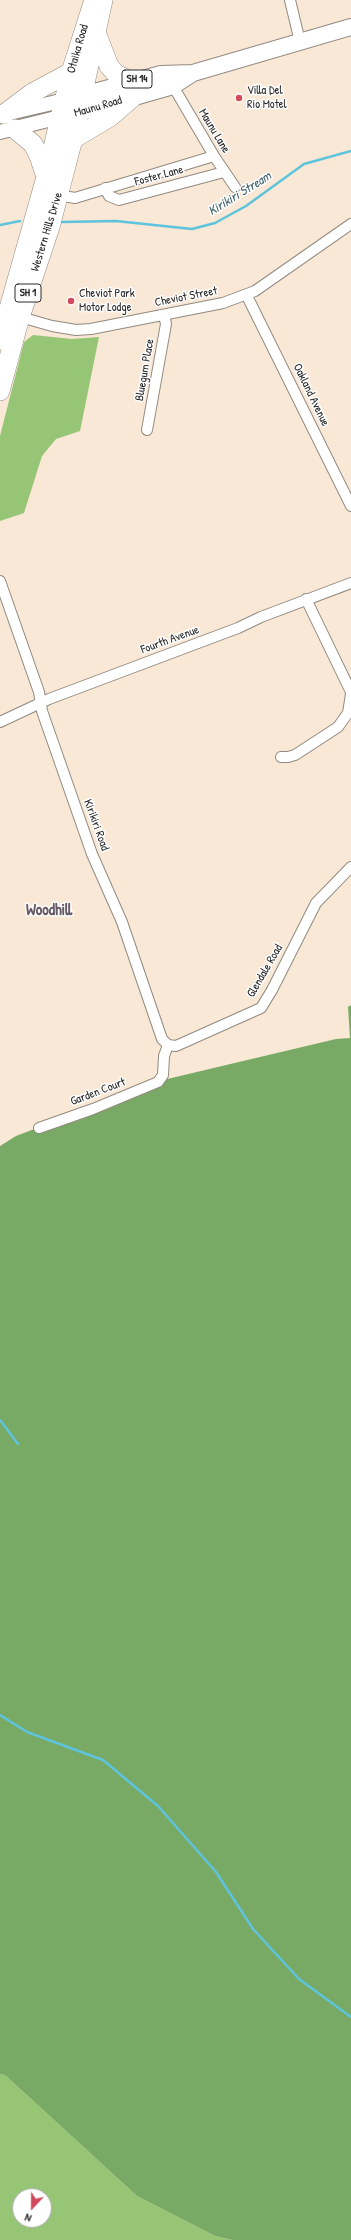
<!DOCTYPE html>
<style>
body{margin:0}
#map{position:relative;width:351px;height:2240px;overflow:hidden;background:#f8e8d5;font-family:"Patrick Hand",sans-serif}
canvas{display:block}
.north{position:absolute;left:12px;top:2188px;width:40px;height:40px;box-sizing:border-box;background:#fff;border:1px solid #aaa;border-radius:50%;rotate:202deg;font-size:11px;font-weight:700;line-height:16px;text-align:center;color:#2b2b2b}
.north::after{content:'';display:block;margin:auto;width:14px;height:18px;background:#d1495b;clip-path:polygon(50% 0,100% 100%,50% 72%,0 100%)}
</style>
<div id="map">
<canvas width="351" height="2240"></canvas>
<div class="north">N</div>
</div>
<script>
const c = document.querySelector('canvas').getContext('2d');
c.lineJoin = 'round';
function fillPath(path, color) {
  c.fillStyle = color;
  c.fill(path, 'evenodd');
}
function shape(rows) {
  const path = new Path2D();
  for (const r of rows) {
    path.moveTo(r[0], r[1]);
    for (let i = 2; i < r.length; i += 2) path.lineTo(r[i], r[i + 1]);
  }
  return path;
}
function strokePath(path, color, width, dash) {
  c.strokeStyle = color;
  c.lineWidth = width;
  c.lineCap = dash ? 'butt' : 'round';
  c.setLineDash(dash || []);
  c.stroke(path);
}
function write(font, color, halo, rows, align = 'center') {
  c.font = font + ' "Patrick Hand",sans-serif';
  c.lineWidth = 3;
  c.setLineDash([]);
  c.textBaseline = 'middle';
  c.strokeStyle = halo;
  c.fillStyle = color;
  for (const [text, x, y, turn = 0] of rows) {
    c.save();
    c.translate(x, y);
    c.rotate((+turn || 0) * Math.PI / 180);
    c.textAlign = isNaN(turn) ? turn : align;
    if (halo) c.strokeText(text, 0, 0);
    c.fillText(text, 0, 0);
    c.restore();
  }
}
const green = shape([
 [33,335,72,339,99,337,80,431,56,439,42,456,24,513,0,521,0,436,24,342],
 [0,2074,5,2075,137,2196,215,2236,232,2240,0,2240],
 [20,2196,44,2196,44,2220,20,2220]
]);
const forest = shape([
 [351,1005,351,2240,232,2240,215,2236,137,2196,5,2075,0,2074,0,1146,16,1136,163,1080,336,1039,350,1038,348,1007]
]);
const stream = shape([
 [62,222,116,221,192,229,215,223,246,206,304,164,351,151],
 [0,225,20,221],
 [0,1420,18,1444],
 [0,1715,27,1732,103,1760,158,1806,216,1872,253,1929,299,1979,351,2017]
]);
const street = shape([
 [290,0,300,42],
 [173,86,214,156,235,187],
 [105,188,109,196,119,200,224,172],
 [58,195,75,198,214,156],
 [247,296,351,506],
 [17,316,52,326,76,330,91,329,223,303,255,291,351,224],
 [147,430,166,324,164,315],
 [0,581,39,692,42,711,92,854,122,922,162,1039,168,1045,164,1056,163,1075,158,1082,93,1109,39,1128],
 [306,599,351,692],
 [0,722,49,699,238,628,261,617,351,583],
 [281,757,288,757,295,755,338,727,348,713,351,694],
 [168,1045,176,1046,261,1008,272,990,316,903,351,867]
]);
const secondary = shape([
 [9,113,65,100],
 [0,132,60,117]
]);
const primary = shape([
 [72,98,161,74,193,73],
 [68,116,173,86,193,73,351,27]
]);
const highway = shape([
 [97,35,109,66,116,74,130,81],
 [4,114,32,93,71,72],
 [15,129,33,144,39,156,46,177],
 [73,139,110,117,133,97],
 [0,340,46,177,71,72,94,0],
 [0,391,20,317,50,227,73,139,103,0]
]);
const markers = [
 [239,98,4,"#d1495b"],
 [71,301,4,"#d1495b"]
];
const shields = [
 [137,79,30],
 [28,293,26]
];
const shieldNames = [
 ["SH 14",137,79],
 ["SH 1",28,293]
];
const streetNames = [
 ["Otaika Road",78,49,-74],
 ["Maunu Road",98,107,-16],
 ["Maunu Lane",214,131,59],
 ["Foster Lane",159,176,-15],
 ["Western Hills Drive",47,232,-73],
 ["Cheviot Street",186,297,-11],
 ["Bluegum Place",145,370,-80],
 ["Oakland Avenue",311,395,64],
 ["Fourth Avenue",170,640,-20],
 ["Kirikiri Road",96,825,70],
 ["Glendale Road",265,971,-60],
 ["Garden Court",98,1092,-21]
];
const poiNames = [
 ["Villa Del",247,91],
 ["Rio Motel",247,105],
 ["Cheviot Park",79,294],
 ["Motor Lodge",79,308]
];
const waterNames = [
 ["Kirikiri Stream",240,194,-32]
];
const districtNames = [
 ["Woodhill",49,911]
];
fillPath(green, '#95c575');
fillPath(forest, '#78aa66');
strokePath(stream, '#5ec3dc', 2.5);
strokePath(street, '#928a80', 12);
strokePath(secondary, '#928a80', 16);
strokePath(primary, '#928a80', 18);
strokePath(highway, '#928a80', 20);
strokePath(street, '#fff', 10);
strokePath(secondary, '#fff', 14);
strokePath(primary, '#fff', 16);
strokePath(highway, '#fff', 19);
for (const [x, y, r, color] of markers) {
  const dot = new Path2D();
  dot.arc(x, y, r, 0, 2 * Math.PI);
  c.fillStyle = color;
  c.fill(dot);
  strokePath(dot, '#fff', 1.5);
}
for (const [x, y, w] of shields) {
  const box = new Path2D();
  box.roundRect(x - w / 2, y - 9, w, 18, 3);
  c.fillStyle = '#fff';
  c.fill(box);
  strokePath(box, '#2b2b2b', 1);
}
write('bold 11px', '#2b2b2b', null, shieldNames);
write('12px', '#2b2b2b', '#fff', streetNames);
write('12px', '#2b2b2b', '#fff', poiNames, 'left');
write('italic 13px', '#3d6069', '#fff', waterNames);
write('bold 16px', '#695b66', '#fff', districtNames);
</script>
